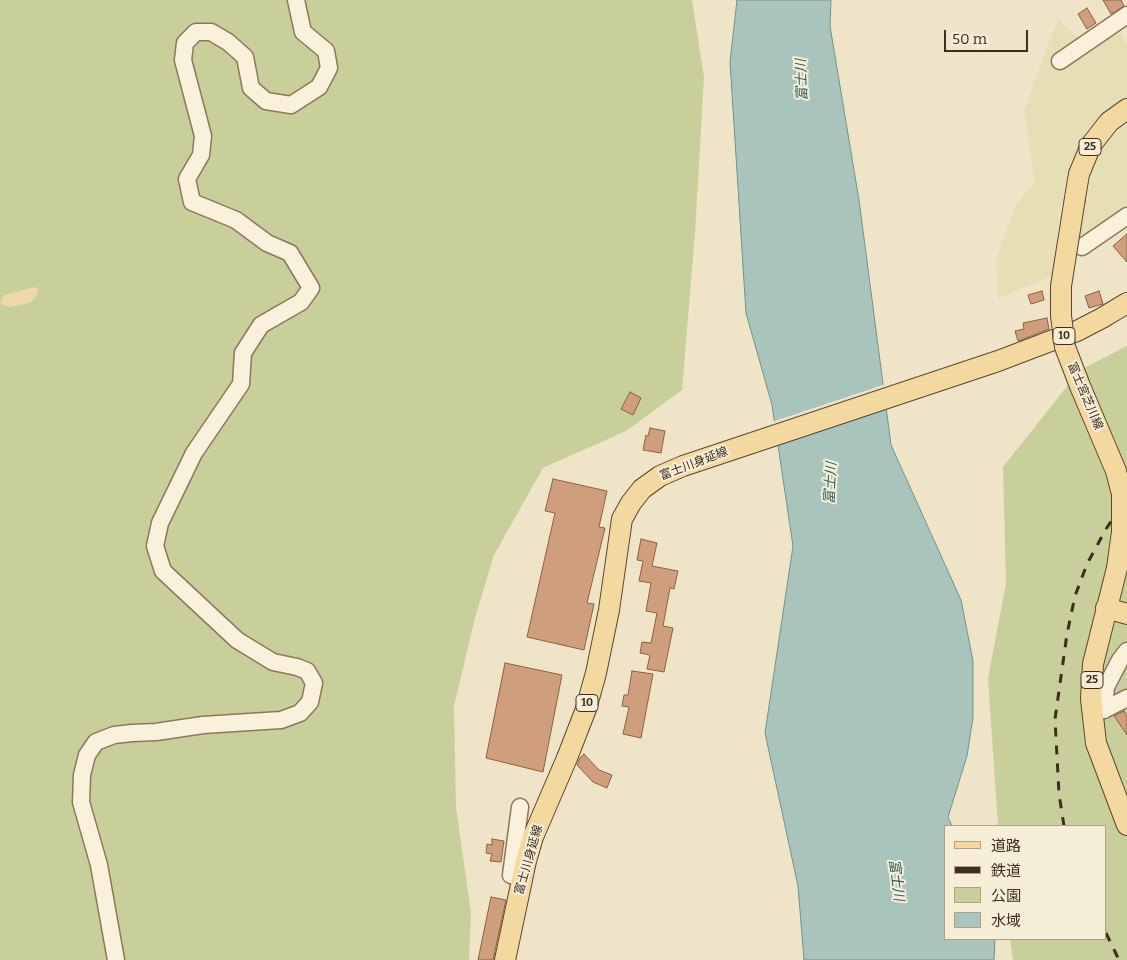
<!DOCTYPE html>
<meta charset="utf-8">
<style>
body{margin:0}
#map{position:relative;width:1127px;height:960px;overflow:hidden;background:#f0e4c8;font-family:Bitter,"Noto Sans JP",serif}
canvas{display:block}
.legend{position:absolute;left:944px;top:825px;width:162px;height:115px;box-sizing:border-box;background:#f7eed8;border:1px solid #ada18e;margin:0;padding:6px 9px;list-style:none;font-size:15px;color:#3d2e20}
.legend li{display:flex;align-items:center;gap:10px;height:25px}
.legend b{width:25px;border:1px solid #ada18e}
.scale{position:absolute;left:944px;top:30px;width:84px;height:22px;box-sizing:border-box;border:2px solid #3d2e20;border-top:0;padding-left:6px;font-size:15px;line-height:18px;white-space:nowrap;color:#3d2e20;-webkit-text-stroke:4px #f7eed8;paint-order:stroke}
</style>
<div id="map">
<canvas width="1127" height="960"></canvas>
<ul class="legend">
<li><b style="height:6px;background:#f3d9a0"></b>道路</li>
<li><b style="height:6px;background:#3d2e20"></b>鉄道</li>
<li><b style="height:14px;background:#c9cf9b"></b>公園</li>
<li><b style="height:14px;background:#a9c4bc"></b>水域</li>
</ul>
<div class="scale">50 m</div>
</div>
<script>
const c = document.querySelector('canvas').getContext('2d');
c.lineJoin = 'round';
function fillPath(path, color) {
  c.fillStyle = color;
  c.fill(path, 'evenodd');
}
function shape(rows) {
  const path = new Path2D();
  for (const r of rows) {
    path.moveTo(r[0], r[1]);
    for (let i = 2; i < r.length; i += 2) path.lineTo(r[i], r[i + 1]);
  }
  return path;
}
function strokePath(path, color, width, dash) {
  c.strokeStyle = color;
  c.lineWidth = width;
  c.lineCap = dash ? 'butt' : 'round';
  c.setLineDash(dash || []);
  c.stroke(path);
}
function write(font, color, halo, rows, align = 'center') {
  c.font = font + ' Bitter,"Noto Sans JP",serif';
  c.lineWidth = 4;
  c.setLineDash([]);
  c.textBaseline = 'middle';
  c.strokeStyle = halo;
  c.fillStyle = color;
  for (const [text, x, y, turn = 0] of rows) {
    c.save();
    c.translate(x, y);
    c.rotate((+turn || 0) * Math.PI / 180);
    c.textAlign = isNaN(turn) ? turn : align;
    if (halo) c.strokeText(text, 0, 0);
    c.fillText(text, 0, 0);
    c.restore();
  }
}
const farmland = shape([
 [1058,19,1080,41,1117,25,1127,44,1127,97,1118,104,1076,163,1059,213,1053,275,998,299,996,260,1016,204,1035,181,1024,110],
 [1127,125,1127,215,1074,252,1086,176,1107,137]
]);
const green = shape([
 [0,0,692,0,704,77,695,233,682,390,626,431,543,468,494,555,475,618,454,706,456,807,471,913,469,960,0,960],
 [1127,346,1127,960,1013,960,1010,939,1106,939,1106,826,998,826,988,678,1006,583,1003,467,1080,370]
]);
const sand = shape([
 [35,287,39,290,33,301,22,305,8,307,0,304,4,295]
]);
const water = shape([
 [737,0,831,0,830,26,859,200,891,445,961,600,973,661,973,717,967,756,948,817,952,826,946,826,946,939,995,939,994,960,804,960,798,886,765,733,793,546,772,405,746,313,730,62,737,0]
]);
const pier = shape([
 [886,384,888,405,775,442,772,422]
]);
const building = shape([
 [1103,0,1121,0,1124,6,1111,14,1103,0],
 [1087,8,1096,23,1087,29,1078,14,1087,8],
 [1127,234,1127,262,1113,246,1127,234],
 [1042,291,1044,300,1031,304,1028,295,1042,291],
 [1099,291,1103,304,1089,308,1085,296,1099,291],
 [1047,318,1049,329,1018,341,1015,331,1024,329,1023,323,1047,318],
 [630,392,641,398,633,415,621,409,630,392],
 [650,428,665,431,661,453,643,450,646,435,648,436,650,428],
 [553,479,607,491,599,527,605,528,587,603,594,604,584,650,527,637,555,513,545,511,553,479],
 [641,539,657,543,652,566,678,571,674,589,670,588,663,626,673,628,664,672,647,669,650,655,640,653,642,642,651,643,657,613,646,611,651,583,639,581,643,561,637,560,641,539],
 [505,663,562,675,543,772,486,758,505,663],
 [632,671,653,674,641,738,623,734,629,707,622,706,624,695,628,695,632,671],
 [1124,711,1127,717,1127,735,1114,716,1124,711],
 [584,754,599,770,612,775,607,788,593,782,577,765,580,758,584,754],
 [492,839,504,841,501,862,490,861,492,854,486,853,487,844,492,845,492,839],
 [491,897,506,900,493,960,478,960,491,897]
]);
const minor = shape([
 [1060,61,1127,15],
 [1082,247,1127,216],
 [1104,710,1106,687,1120,660,1127,651],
 [1104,710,1127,698],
 [520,807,511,875,522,879],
 [116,960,99,865,81,802,82,775,87,755,96,742,114,735,132,733,156,732,203,725,281,720,300,713,310,702,314,683,307,671,297,667,273,662,237,640,163,571,155,546,160,523,194,453,241,384,243,353,261,325,301,302,311,288,290,253,267,243,236,220,192,202,187,179,201,155,203,136,183,60,185,43,196,32,211,32,228,42,245,57,251,88,266,101,291,105,319,87,329,68,326,51,303,32,296,0]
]);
const major = shape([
 [1075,198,1079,174,1091,145,1109,122,1127,109],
 [1122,532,1117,568,1093,664,1091,699,1096,743,1127,825],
 [1106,608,1127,614],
 [505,960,526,861,533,837,567,758,586,709,596,673,609,610,622,519,631,503,642,489,660,476,683,466,998,361,1077,331,1102,318,1127,303]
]);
const rail = shape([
 [1064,826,1059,794,1055,719,1067,634,1075,596,1087,564,1106,529,1127,498],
 [1106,933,1119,960]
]);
const majorBridge = shape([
 [1075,198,1061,286,1061,316,1065,347,1080,386,1116,471,1122,494,1122,532]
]);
const shields = [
 [1090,147,22],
 [1064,336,22],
 [1092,680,22],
 [587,703,22]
];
const shieldNames = [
 ["25",1090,147],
 ["10",1064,336],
 ["25",1092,680],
 ["10",587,703]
];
const streetNames = [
 ["富士宮芝川線",1085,396,67],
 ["富士川身延線",694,464,-21],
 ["富士川身延線",529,860,-74]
];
const waterNames = [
 ["富士川",802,80,-92],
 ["富士川",831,483,-87],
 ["富士川",896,880,83]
];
fillPath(farmland, '#e6deb5');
fillPath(green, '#c9cf9b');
fillPath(sand, '#ecd9a5');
fillPath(water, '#a9c4bc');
strokePath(water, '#6f938a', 1);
fillPath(pier, '#f0e4c8');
fillPath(building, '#cf9f7d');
strokePath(building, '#8d5f41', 1);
strokePath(minor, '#8d765c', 19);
strokePath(major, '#5b4430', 22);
strokePath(minor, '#faf1dc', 16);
strokePath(major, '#f3d9a0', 20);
strokePath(rail, '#3d2e20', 3, [9, 9]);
strokePath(majorBridge, '#5b4430', 22, []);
strokePath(majorBridge, '#f3d9a0', 20);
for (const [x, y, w] of shields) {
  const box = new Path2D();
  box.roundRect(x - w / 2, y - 8.5, w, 17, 4);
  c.fillStyle = '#f7eed8';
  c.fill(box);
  strokePath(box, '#3d2e20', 1);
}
write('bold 11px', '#3d2e20', null, shieldNames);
write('12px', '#3d2e20', '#f7eed8', streetNames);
write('italic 14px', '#2f5d5a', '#f7eed8', waterNames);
</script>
